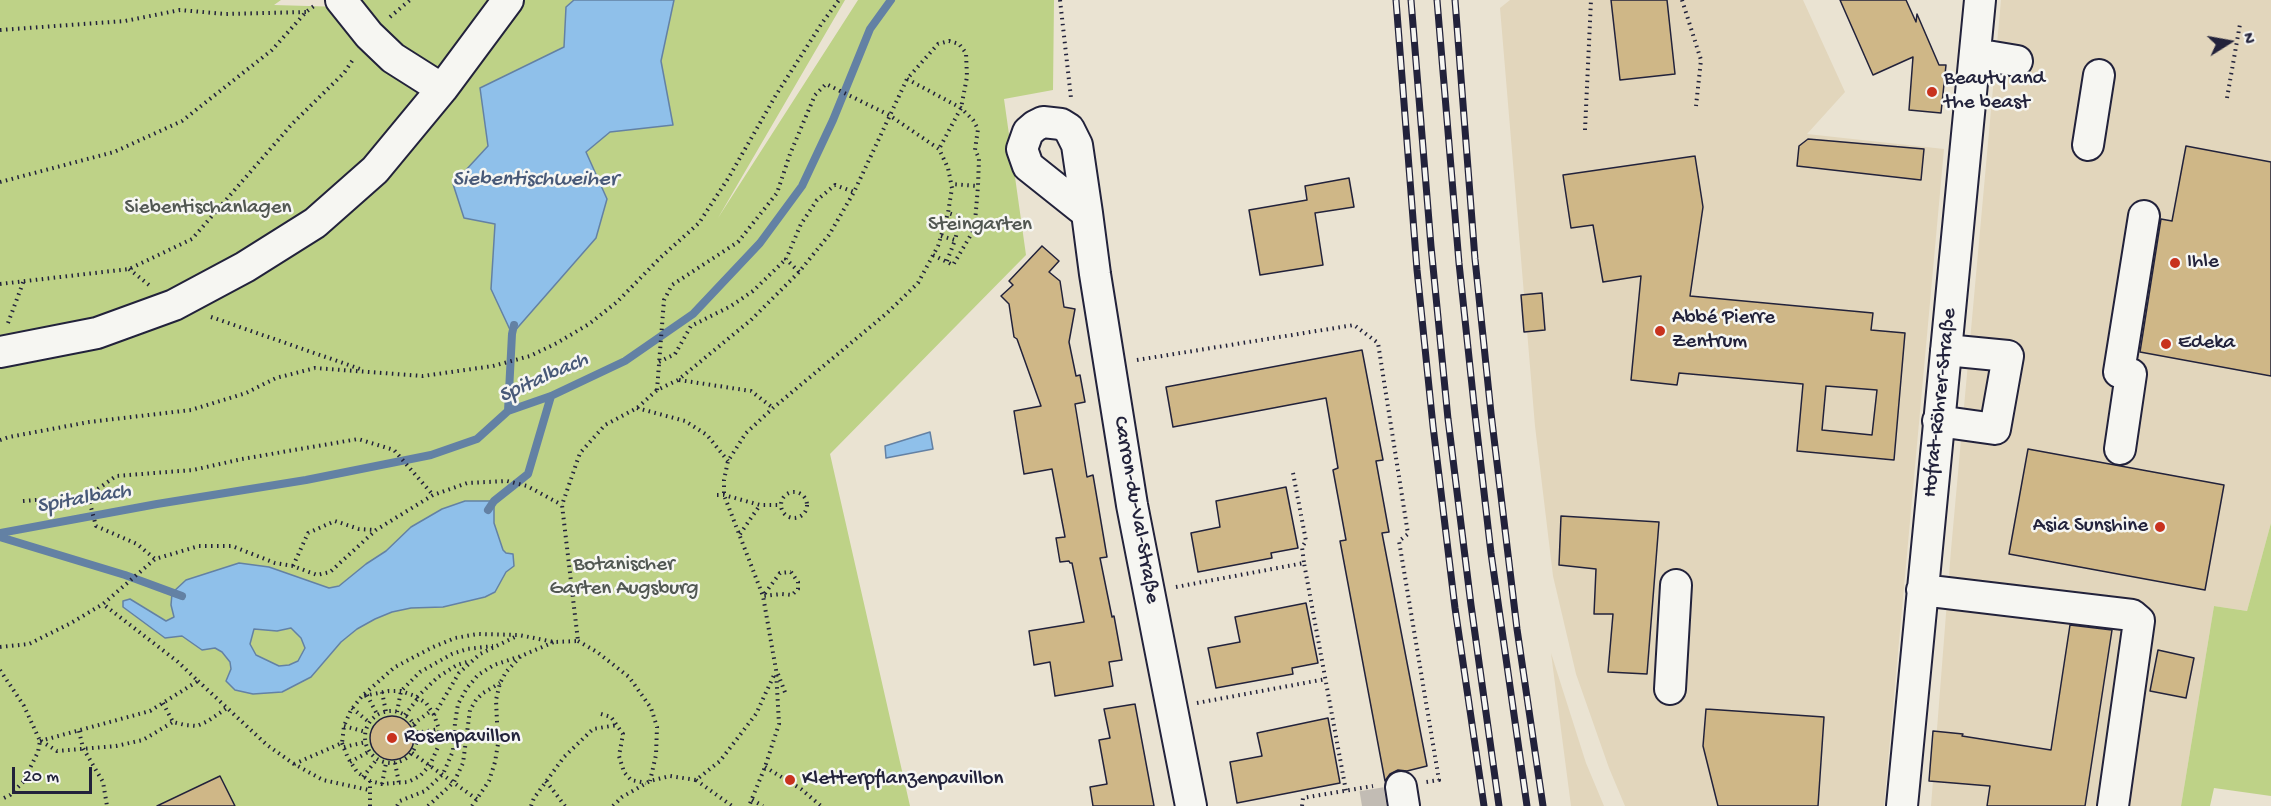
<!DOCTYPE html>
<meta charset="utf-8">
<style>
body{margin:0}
#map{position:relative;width:2271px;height:806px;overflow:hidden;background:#eae3d2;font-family:"Gochi Hand",sans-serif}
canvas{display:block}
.north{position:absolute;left:2199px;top:12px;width:60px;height:60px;-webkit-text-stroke:4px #f6f6f2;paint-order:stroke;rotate:79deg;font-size:16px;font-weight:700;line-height:24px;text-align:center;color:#22223b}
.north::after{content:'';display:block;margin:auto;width:21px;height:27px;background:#22223b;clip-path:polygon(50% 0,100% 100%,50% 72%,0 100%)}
.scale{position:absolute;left:12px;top:767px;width:80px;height:27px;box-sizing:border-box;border:3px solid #22223b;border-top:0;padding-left:8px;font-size:18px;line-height:21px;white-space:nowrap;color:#22223b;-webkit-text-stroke:4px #f6f6f2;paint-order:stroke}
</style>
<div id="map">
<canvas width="2271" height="806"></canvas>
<div class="north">N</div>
<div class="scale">20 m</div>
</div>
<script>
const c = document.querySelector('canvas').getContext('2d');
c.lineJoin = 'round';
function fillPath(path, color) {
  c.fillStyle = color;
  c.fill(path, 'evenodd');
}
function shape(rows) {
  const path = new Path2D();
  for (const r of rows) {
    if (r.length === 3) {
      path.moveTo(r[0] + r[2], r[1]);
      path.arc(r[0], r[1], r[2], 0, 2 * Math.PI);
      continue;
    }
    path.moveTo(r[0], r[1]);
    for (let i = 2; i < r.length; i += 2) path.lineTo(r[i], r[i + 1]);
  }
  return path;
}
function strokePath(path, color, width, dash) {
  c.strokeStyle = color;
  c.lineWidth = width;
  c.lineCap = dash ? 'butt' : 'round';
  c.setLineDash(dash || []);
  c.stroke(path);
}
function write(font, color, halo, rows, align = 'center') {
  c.font = font + ' "Gochi Hand",sans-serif';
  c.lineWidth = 5;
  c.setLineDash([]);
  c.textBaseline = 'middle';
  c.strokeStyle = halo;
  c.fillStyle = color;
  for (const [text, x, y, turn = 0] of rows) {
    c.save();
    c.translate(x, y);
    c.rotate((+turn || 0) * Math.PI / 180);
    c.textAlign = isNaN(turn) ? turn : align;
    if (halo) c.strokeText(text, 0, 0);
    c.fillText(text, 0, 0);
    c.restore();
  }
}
const built = shape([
 [1510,0,1803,0,1845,92,1807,134,1944,149,1884,806,1625,806,1609,768,1576,674,1553,576,1535,426,1500,8],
 [2001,0,2271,0,2271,523,2247,611,2214,606,2181,806,1931,806,1951,550],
 [1551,653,1586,763,1604,806,1571,806]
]);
const green = shape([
 [0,0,281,0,274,5,343,7,351,0,574,0,566,7,564,47,480,88,488,146,453,184,495,224,491,289,607,199,586,152,610,132,673,125,661,61,674,0,845,0,718,218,858,0,1054,0,1053,90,1004,99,1026,255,830,454,910,806,0,806],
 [2271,523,2271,796,2214,788,2210,806,2181,806,2214,606,2247,611]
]);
const water = shape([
 [574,0,674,0,661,61,673,125,610,132,586,152,607,199,596,238,512,334,491,289,495,224,464,218,453,184,488,146,480,88,564,47,566,7,574,0],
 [930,432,933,449,886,458,885,446,930,432],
 [465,501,494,501,494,523,503,550,506,553,513,554,514,566,506,572,495,592,485,597,443,607,411,608,392,612,375,619,357,629,341,642,311,677,282,692,253,694,235,690,226,681,231,669,230,662,222,652,215,648,202,650,182,636,165,638,123,607,123,601,130,599,166,621,174,617,171,605,172,593,186,580,239,563,269,567,329,588,339,586,366,564,386,551,411,527,442,509,465,501],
 [291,628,301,638,305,648,298,661,289,665,279,666,256,655,250,644,254,629,277,631,291,628]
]);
const stream = shape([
 [508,411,512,334,514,325],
 [488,510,494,501,528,474,551,396],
 [0,533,157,504,306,480,431,455,477,439,508,411,551,396,625,361,693,314,760,243,802,186,833,120,870,29,891,0],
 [0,537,125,575,182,596]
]);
const building = shape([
 [1611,0,1667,0,1675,74,1620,80,1611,0],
 [1840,0,1906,0,1916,22,1917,14,1939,65,1946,65,1941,113,1909,110,1913,57,1873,75,1840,0],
 [1808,139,1924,149,1921,180,1797,166,1799,146,1808,139],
 [2186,146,2271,162,2271,376,2140,352,2161,219,2172,221,2186,146],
 [1695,156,1703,207,1690,296,1873,313,1871,330,1905,333,1894,460,1797,451,1803,384,1679,373,1677,385,1631,380,1641,276,1603,282,1593,225,1571,228,1563,175,1695,156],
 [1826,386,1877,390,1872,435,1822,430,1826,386],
 [1349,178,1354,207,1315,213,1323,265,1260,275,1249,210,1307,200,1305,186,1349,178],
 [1042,246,1059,261,1049,272,1060,281,1064,307,1075,309,1069,342,1076,376,1080,375,1085,402,1075,404,1087,477,1093,475,1107,557,1100,558,1112,617,1114,616,1122,660,1109,662,1113,686,1055,696,1050,662,1034,665,1029,631,1084,622,1072,563,1070,563,1069,561,1060,562,1056,538,1065,537,1052,469,1024,474,1014,411,1041,406,1017,339,1014,337,1009,304,1001,296,1013,285,1009,281,1042,246],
 [1542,293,1545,330,1524,332,1521,295,1542,293],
 [1362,350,1383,460,1376,461,1389,532,1382,533,1427,766,1407,771,1398,770,1390,774,1385,781,1340,541,1346,540,1333,470,1338,468,1326,398,1173,427,1166,387,1362,350],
 [2028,449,2224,485,2205,590,2009,554,2028,449],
 [1286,487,1298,548,1271,553,1272,558,1198,572,1191,533,1220,527,1216,501,1286,487],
 [1561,516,1659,522,1647,674,1608,672,1613,614,1594,614,1596,569,1559,565,1561,516],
 [1306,603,1318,663,1292,668,1293,674,1216,688,1208,648,1240,642,1235,617,1306,603],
 [2070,625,2112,630,2085,806,1987,806,1990,786,1929,781,1933,731,1963,734,1962,736,2051,750,2070,625],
 [2158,650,2194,658,2186,698,2150,691,2158,650],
 [1135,704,1154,806,1093,806,1090,787,1107,784,1099,740,1110,738,1104,709,1135,704],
 [1706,709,1824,717,1818,806,1718,806,1703,746,1706,709],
 [392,738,22],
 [1328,718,1340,783,1237,803,1230,762,1262,756,1257,733,1328,718],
 [220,776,235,806,157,806,220,776]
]);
const minorTunnel = shape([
 [1362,806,1386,802]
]);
const path = shape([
 [1060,0,1071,98],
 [1682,0,1701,60,1696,106],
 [390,17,410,0],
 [0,30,125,21,180,10,225,14,307,12],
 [907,79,961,108,973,120,978,129,975,150,979,158,978,186,951,184],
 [2227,98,2240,24],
 [1585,130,1591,0],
 [0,182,114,152,182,121,272,50,306,12,314,6],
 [941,236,955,240,961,217,948,213],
 [933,255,953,265,972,233,975,222,978,186],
 [947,261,955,240],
 [129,269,149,285],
 [799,272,786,259,801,224,817,200,835,185,854,192],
 [0,284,129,269,192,239,292,124,344,73,354,58],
 [211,317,363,370],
 [8,323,24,280],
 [1137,360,1354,325,1378,343,1408,534,1399,541,1439,780,1426,782],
 [659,362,675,354,691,326,731,306,753,291,786,259],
 [679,380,751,391,773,408],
 [657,390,664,300,672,285,738,242,777,193,790,154,815,95,826,84,889,115,939,149,948,168,952,188,948,213,938,246,918,283,887,313,773,408,746,433,728,461,724,480,724,495,763,596,776,670,779,724,765,767,749,806],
 [637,408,685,421,707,435,728,461],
 [0,440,9,437,89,422,191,410,246,393,276,378,315,368,423,376,493,366,530,356,557,343,589,324,617,302,660,258,699,223,729,177,776,95,822,23,839,0],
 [1293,473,1306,541,1302,547,1304,563],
 [794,505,13],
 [717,495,724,495,760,505,781,505],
 [88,496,116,476,193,470,242,459,358,439,394,450,433,495],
 [23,501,88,496,96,526,137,544,155,559],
 [740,534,760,505],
 [293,566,308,533,335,521,359,529,375,530],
 [791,572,798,582,798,589,792,595,782,594,763,596,780,573,791,572],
 [1176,587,1304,563,1346,791],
 [578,641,597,652,629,677,651,708,657,727,656,755,650,781],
 [0,647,29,644,71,623,103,604,155,559,199,546,232,546,275,563,293,566,317,575,330,572,376,530,433,495,467,483,507,481,527,486,562,505],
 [0,670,24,706,40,741,38,752,23,782,10,795,0,800],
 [778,674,786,695],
 [198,681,267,745,294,764,323,780,369,790],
 [382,692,386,712],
 [367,695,378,716],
 [417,697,438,677,457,665,470,661],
 [163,703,173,722,185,725,197,726,208,721,227,708],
 [1197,703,1326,679],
 [352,708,370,723],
 [391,737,26],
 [397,712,401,691,420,672,452,654,467,649,493,646],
 [601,714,611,717,623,734,619,756,624,772,631,780,646,783],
 [405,715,418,698],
 [434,715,459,673,480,654,517,636],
 [413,724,431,711],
 [344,726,366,732],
 [79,731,83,748,103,782,107,806],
 [416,733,439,729],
 [40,741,150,711,198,681,178,662,103,604],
 [41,741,57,751,116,746,143,740,173,722],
 [342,743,348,758,357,772,370,781,382,784,408,782,420,776,430,765,438,747,439,729,434,715,426,703,415,696,401,691,389,691,363,696],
 [344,747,366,742],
 [412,753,478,800],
 [350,762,370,751],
 [395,763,399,783],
 [294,764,342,743,344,726,351,710,362,696,395,667,433,647,455,638,478,634,519,635,554,642,578,641,562,505,580,453,605,425,637,408,657,390,678,380,751,320,799,272,829,235,854,192,907,79,938,44,949,41,959,44,966,53,967,77,961,108,939,149],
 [765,767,801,789,821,806],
 [363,777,377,759],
 [696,780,732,806],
 [546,781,565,806],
 [382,784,386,763],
 [752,800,763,806],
 [370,806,370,781],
 [397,806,400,801,425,791,443,774,453,751,455,723,458,704,467,688,478,675,494,665,521,656],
 [428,806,454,782,463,763,470,710,476,700,483,693,500,683],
 [472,806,489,781,495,762,498,744,496,700,500,683,506,672,521,656,554,642],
 [531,806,534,798,564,757,593,729,617,725],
 [613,806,622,797,650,781,670,776,696,780,720,761,756,714,775,673],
 [1302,806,1303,798,1373,786]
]);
const minor = shape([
 [341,0,369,35,393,58,442,89],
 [1975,54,2017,61],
 [2088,145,2099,75],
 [1087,213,1028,166,1022,149,1028,132,1035,126,1043,122,1061,124,1069,129,1077,145,1087,213,1095,274,1132,505,1191,806],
 [0,352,97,333,174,305,245,267,315,223,375,170,442,89,508,0],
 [2119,372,2144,216],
 [1938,421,1995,429,2008,356,1946,350],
 [2120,449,2131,374],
 [1922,590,2132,615,2139,621,2113,806],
 [1670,689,1676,585],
 [1401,787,1404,806],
 [1902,806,1980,0]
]);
const rail = shape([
 [1396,0,1417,270,1433,426,1455,608,1484,806],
 [1411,0,1431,246,1448,419,1471,605,1499,806],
 [1437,0,1459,263,1475,414,1491,553,1527,806],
 [1455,0,1475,259,1491,413,1517,629,1543,806]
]);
const markers = [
 [1932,92,6,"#c8321e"],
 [2175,263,6,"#c8321e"],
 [1660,331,6,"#c8321e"],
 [2166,344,6,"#c8321e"],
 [2160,527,6,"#c8321e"],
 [392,738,6,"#c8321e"],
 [790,780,6,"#c8321e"]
];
const poiNames = [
 ["Beauty and",1944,80],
 ["the beast",1944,104],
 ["Ihle",2187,263],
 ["Abbé Pierre",1672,319],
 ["Zentrum",1672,343],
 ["Edeka",2178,344],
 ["Asia Sunshine",2148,527,"right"],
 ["Rosenpavillon",404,738],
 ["Kletterpflanzenpavillon",802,780]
];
const parkNames = [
 ["Siebentischanlagen",208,209],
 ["Steingarten",980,226],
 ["Botanischer",624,566],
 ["Garten Augsburg",624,590]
];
const streetNames = [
 ["Hofrat-Röhrer-Straße",1941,403,-84],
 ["Carron-du-Val-Straße",1135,510,80]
];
const waterNames = [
 ["Siebentischweiher",535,181],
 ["Spitalbach",544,379,-24],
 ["Spitalbach",84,500,-10]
];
fillPath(built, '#e2d6bc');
fillPath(green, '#bed287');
fillPath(water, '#8fc0ea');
strokePath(water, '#6381a4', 1.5);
strokePath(stream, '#6381a4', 8);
fillPath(building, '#cfb787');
strokePath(building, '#22223b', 1.5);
strokePath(minorTunnel, '#c2bcb4', 30, [30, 15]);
strokePath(minor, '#22223b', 34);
strokePath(path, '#22223b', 4, [1.5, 4.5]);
strokePath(minor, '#f6f6f2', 30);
strokePath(rail, '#22223b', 7);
strokePath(rail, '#f6f6f2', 4.5, [14]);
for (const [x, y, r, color] of markers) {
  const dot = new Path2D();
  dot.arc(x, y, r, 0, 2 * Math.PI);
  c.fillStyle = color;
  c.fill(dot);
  strokePath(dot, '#f6f6f2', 2);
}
write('21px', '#22223b', '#f6f6f2', poiNames, 'left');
write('21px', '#515752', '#f6f6f2', parkNames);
write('21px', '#22223b', '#f6f6f2', streetNames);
write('italic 22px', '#485978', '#f6f6f2', waterNames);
</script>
